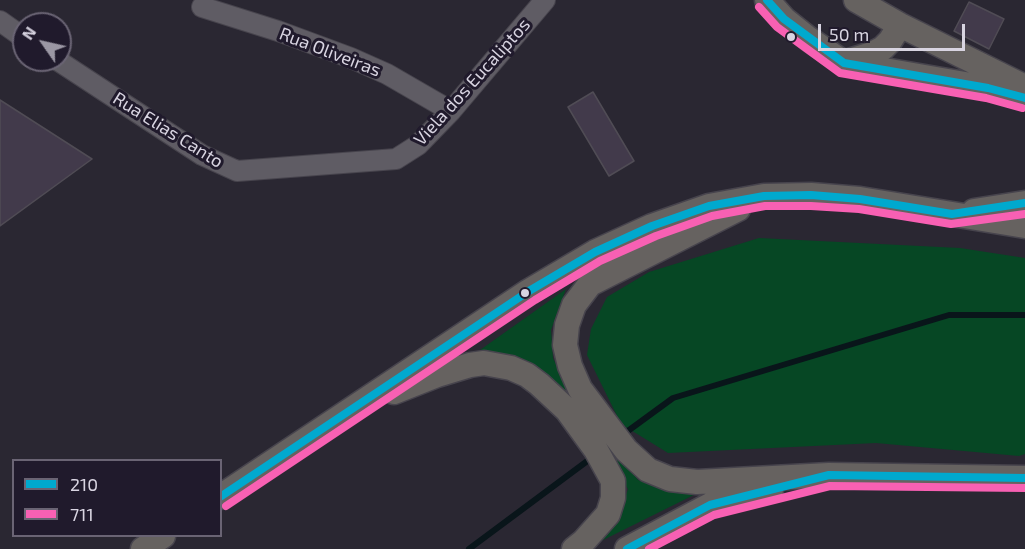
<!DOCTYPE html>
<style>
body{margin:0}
#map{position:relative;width:1025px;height:549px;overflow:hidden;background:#2a2732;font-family:"Exo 2",sans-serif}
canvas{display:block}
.legend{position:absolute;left:12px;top:459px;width:210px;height:78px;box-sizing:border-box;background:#201a2c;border:2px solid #6a6474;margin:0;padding:8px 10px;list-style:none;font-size:18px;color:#d8d4e1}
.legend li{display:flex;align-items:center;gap:12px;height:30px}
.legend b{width:30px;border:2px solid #6a6474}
.north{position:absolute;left:12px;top:12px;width:60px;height:60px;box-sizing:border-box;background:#201a2c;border:2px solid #6a6474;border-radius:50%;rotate:304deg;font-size:16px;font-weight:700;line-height:24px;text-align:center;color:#d8d4e1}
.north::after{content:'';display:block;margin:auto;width:21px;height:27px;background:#9b97a4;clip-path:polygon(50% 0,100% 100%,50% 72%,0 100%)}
.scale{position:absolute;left:818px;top:24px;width:147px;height:27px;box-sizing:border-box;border:3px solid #d8d4e1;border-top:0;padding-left:8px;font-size:18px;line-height:21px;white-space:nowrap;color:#d8d4e1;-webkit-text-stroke:4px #201a2c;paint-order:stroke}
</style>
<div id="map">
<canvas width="1025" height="549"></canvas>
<ul class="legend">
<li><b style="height:8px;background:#00a9ce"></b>210</li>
<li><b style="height:8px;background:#f860b3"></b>711</li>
</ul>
<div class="north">N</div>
<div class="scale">50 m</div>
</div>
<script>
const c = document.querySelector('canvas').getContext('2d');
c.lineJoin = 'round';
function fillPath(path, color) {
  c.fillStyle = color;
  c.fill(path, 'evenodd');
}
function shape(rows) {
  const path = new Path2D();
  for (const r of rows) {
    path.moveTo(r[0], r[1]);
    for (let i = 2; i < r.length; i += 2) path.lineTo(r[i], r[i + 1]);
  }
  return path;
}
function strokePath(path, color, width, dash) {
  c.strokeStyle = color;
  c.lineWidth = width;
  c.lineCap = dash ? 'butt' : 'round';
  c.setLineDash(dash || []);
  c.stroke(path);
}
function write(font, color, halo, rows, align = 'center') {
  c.font = font + ' "Exo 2",sans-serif';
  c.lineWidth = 6;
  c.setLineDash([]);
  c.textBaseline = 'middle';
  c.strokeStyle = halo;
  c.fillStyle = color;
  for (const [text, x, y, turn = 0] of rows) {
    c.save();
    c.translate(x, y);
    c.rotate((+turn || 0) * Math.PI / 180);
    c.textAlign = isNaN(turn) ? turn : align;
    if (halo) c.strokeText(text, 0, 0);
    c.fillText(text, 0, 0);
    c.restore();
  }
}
const green = shape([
 [759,238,960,248,1025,258,1025,454,1019,456,876,443,668,453,621,424,587,355,591,329,607,297,649,272],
 [566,289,551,330,553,358,570,394,638,480,669,488,710,487,593,545,617,521,628,489,565,399,540,377,480,350]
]);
const stream = shape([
 [621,436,673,398,949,315,1025,315],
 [469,549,594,456]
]);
const building = shape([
 [969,2,1004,19,989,49,954,31,969,2],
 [593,92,634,161,609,176,568,107,593,92],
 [0,100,92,159,0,226,0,100]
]);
const minor = shape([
 [202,7,278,31,351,58,387,74,451,111],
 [0,21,24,38],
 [57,60,202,155,237,171,396,159,418,145,451,111,545,0]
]);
const major = shape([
 [767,0,784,19,809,39,844,63,988,88,1025,98],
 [856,0,900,25,1025,87],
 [846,62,872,54,883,48,890,41,900,25],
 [738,209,590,284,574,305,567,325,565,345,570,366,580,389,626,450,648,470,670,479,697,482,829,475],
 [974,211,1025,203],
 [394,392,437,375,470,365,484,363,511,368,527,375,539,384,567,410,596,450,613,481,613,498,608,514,584,541,574,549],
 [813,479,829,475,1025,478],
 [220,497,529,291,595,252,652,226,709,206,764,196,811,195,860,199,1025,226],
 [143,549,163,536],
 [627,549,710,505,771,490]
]);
const bus1 = shape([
 [767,0,784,19,844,63,988,88,1025,98],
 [220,497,529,291,595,252,652,226,709,206,764,196,811,195,860,199,952,214,1025,203],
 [627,549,710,505,829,475,1025,478]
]);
const bus2 = shape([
 [759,7,777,27,840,73,986,98,1022,108],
 [226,506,535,300,600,261,656,236,712,216,765,206,811,206,859,209,951,224,1025,214],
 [649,549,714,515,830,486,1025,488]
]);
const markers = [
 [791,37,5,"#d8d4e1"],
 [525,293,5,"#d8d4e1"]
];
const streetNames = [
 ["Rua Oliveiras",330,52,21],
 ["Viela dos Eucaliptos",472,82,-48],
 ["Rua Elias Canto",168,130,32]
];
fillPath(green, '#064724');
strokePath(stream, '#09151a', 6);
fillPath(building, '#423a4b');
strokePath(building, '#504c55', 1.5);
strokePath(minor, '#47444d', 22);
strokePath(major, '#47444d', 27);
strokePath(minor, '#5f5c64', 20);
strokePath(major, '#666260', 24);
strokePath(bus1, '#00a9ce', 8);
strokePath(bus2, '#f860b3', 8);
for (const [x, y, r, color] of markers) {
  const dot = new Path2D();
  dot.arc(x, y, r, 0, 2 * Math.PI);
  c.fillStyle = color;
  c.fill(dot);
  strokePath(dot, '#201a2c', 2);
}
write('18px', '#d8d4e1', '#201a2c', streetNames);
</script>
